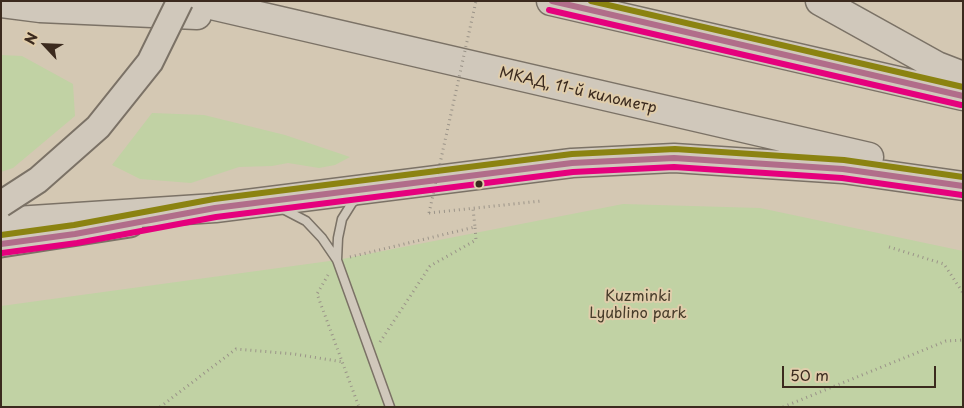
<!DOCTYPE html>
<meta charset="utf-8">
<style>
body{margin:0}
#map{position:relative;width:964px;height:408px;overflow:hidden;background:#d4c8b3;font-family:"Playpen Sans",sans-serif}
canvas{display:block}
.frame{position:absolute;inset:0;border:2px solid #3b2a1e;pointer-events:none}
.north{position:absolute;left:20px;top:20px;width:50px;height:50px;-webkit-text-stroke:4px #e0cdab;paint-order:stroke;rotate:295deg;font-size:14px;font-weight:700;line-height:20px;text-align:center;color:#3b2a1e}
.north::after{content:'';display:block;margin:auto;width:18px;height:22px;background:#3b2a1e;clip-path:polygon(50% 0,100% 100%,50% 72%,0 100%)}
.scale{position:absolute;left:782px;top:366px;width:154px;height:22px;box-sizing:border-box;border:2px solid #3b2a1e;border-top:0;padding-left:6px;font-size:15px;line-height:18px;white-space:nowrap;color:#3b2a1e;-webkit-text-stroke:4px #e0cdab;paint-order:stroke}
</style>
<div id="map">
<canvas width="964" height="408"></canvas>
<div class="frame"></div>
<div class="north">N</div>
<div class="scale">50 m</div>
</div>
<script>
const c = document.querySelector('canvas').getContext('2d');
c.lineJoin = 'round';
function fillPath(path, color) {
  c.fillStyle = color;
  c.fill(path, 'evenodd');
}
function shape(rows) {
  const path = new Path2D();
  for (const r of rows) {
    path.moveTo(r[0], r[1]);
    for (let i = 2; i < r.length; i += 2) path.lineTo(r[i], r[i + 1]);
  }
  return path;
}
function strokePath(path, color, width, dash) {
  c.strokeStyle = color;
  c.lineWidth = width;
  c.lineCap = dash ? 'butt' : 'round';
  c.setLineDash(dash || []);
  c.stroke(path);
}
function write(font, color, halo, rows, align = 'center') {
  c.font = font + ' "Playpen Sans",sans-serif';
  c.lineWidth = 4;
  c.setLineDash([]);
  c.textBaseline = 'middle';
  c.strokeStyle = halo;
  c.fillStyle = color;
  for (const [text, x, y, turn = 0] of rows) {
    c.save();
    c.translate(x, y);
    c.rotate((+turn || 0) * Math.PI / 180);
    c.textAlign = isNaN(turn) ? turn : align;
    if (halo) c.strokeText(text, 0, 0);
    c.fillText(text, 0, 0);
    c.restore();
  }
}
const green = shape([
 [1,55,22,56,73,84,75,116,13,168,1,172],
 [152,113,204,115,285,135,350,157,335,165,319,168,288,163,272,166,239,167,191,183,140,179,112,165],
 [623,204,760,208,963,251,963,407,1,407,1,306,337,260]
]);
const path = shape([
 [429,213,541,201],
 [889,247,944,264,963,293],
 [350,257,475,227,473,209],
 [328,275,317,294,359,407],
 [380,342,430,266,476,240,475,227],
 [160,407,236,349,294,354,343,362],
 [783,407,946,341,963,340]
]);
const lane = shape([
 [283,209,306,221,322,238,337,260,390,407],
 [337,260,338,238,342,219,352,203,358,198]
]);
const primary = shape([
 [1,244,130,224]
]);
const highway = shape([
 [194,1,869,157],
 [551,1,963,96],
 [820,1,937,66,963,76],
 [1,3,40,8,197,15],
 [1,222,215,208,572,163,674,158,843,169,963,186]
]);
const pathBridge = shape([
 [429,213,476,1]
]);
const primaryBridge = shape([
 [1,204,38,180,98,127,150,62,180,1]
]);
const bus1 = shape([
 [552,1,963,96],
 [1,244,75,234,215,208,572,163,674,158,843,169,963,186]
]);
const bus2 = shape([
 [549,10,961,105],
 [2,253,77,243,216,217,573,172,674,167,842,178,962,195]
]);
const bus3 = shape([
 [591,1,963,87],
 [1,235,74,225,214,199,572,154,675,149,844,160,963,177]
]);
const markers = [
 [479,184,4.5,"#3b2a1e"]
];
const streetNames = [
 ["МКАД, 11-й километр",578,91,13]
];
const parkNames = [
 ["Kuzminki",638,297],
 ["Lyublino park",638,314]
];
fillPath(green, '#c1d2a4');
strokePath(lane, '#7b7266', 11);
strokePath(primary, '#7b7266', 29);
strokePath(highway, '#7b7266', 31);
strokePath(path, '#9a9388', 3, [1, 4]);
strokePath(lane, '#d0c8bb', 8);
strokePath(primary, '#d0c8bb', 25);
strokePath(highway, '#d0c8bb', 28);
strokePath(primaryBridge, '#7b7266', 29, []);
strokePath(pathBridge, '#9a9388', 3, [1, 4]);
strokePath(primaryBridge, '#d0c8bb', 25);
strokePath(bus1, '#b16d8a', 6);
strokePath(bus2, '#e5007d', 6);
strokePath(bus3, '#8b8311', 6);
for (const [x, y, r, color] of markers) {
  const dot = new Path2D();
  dot.arc(x, y, r, 0, 2 * Math.PI);
  c.fillStyle = color;
  c.fill(dot);
  strokePath(dot, '#e0cdab', 2);
}
write('15px', '#3b2a1e', '#e0cdab', streetNames);
write('15px', '#473c2a', '#e0cdab', parkNames);
</script>
